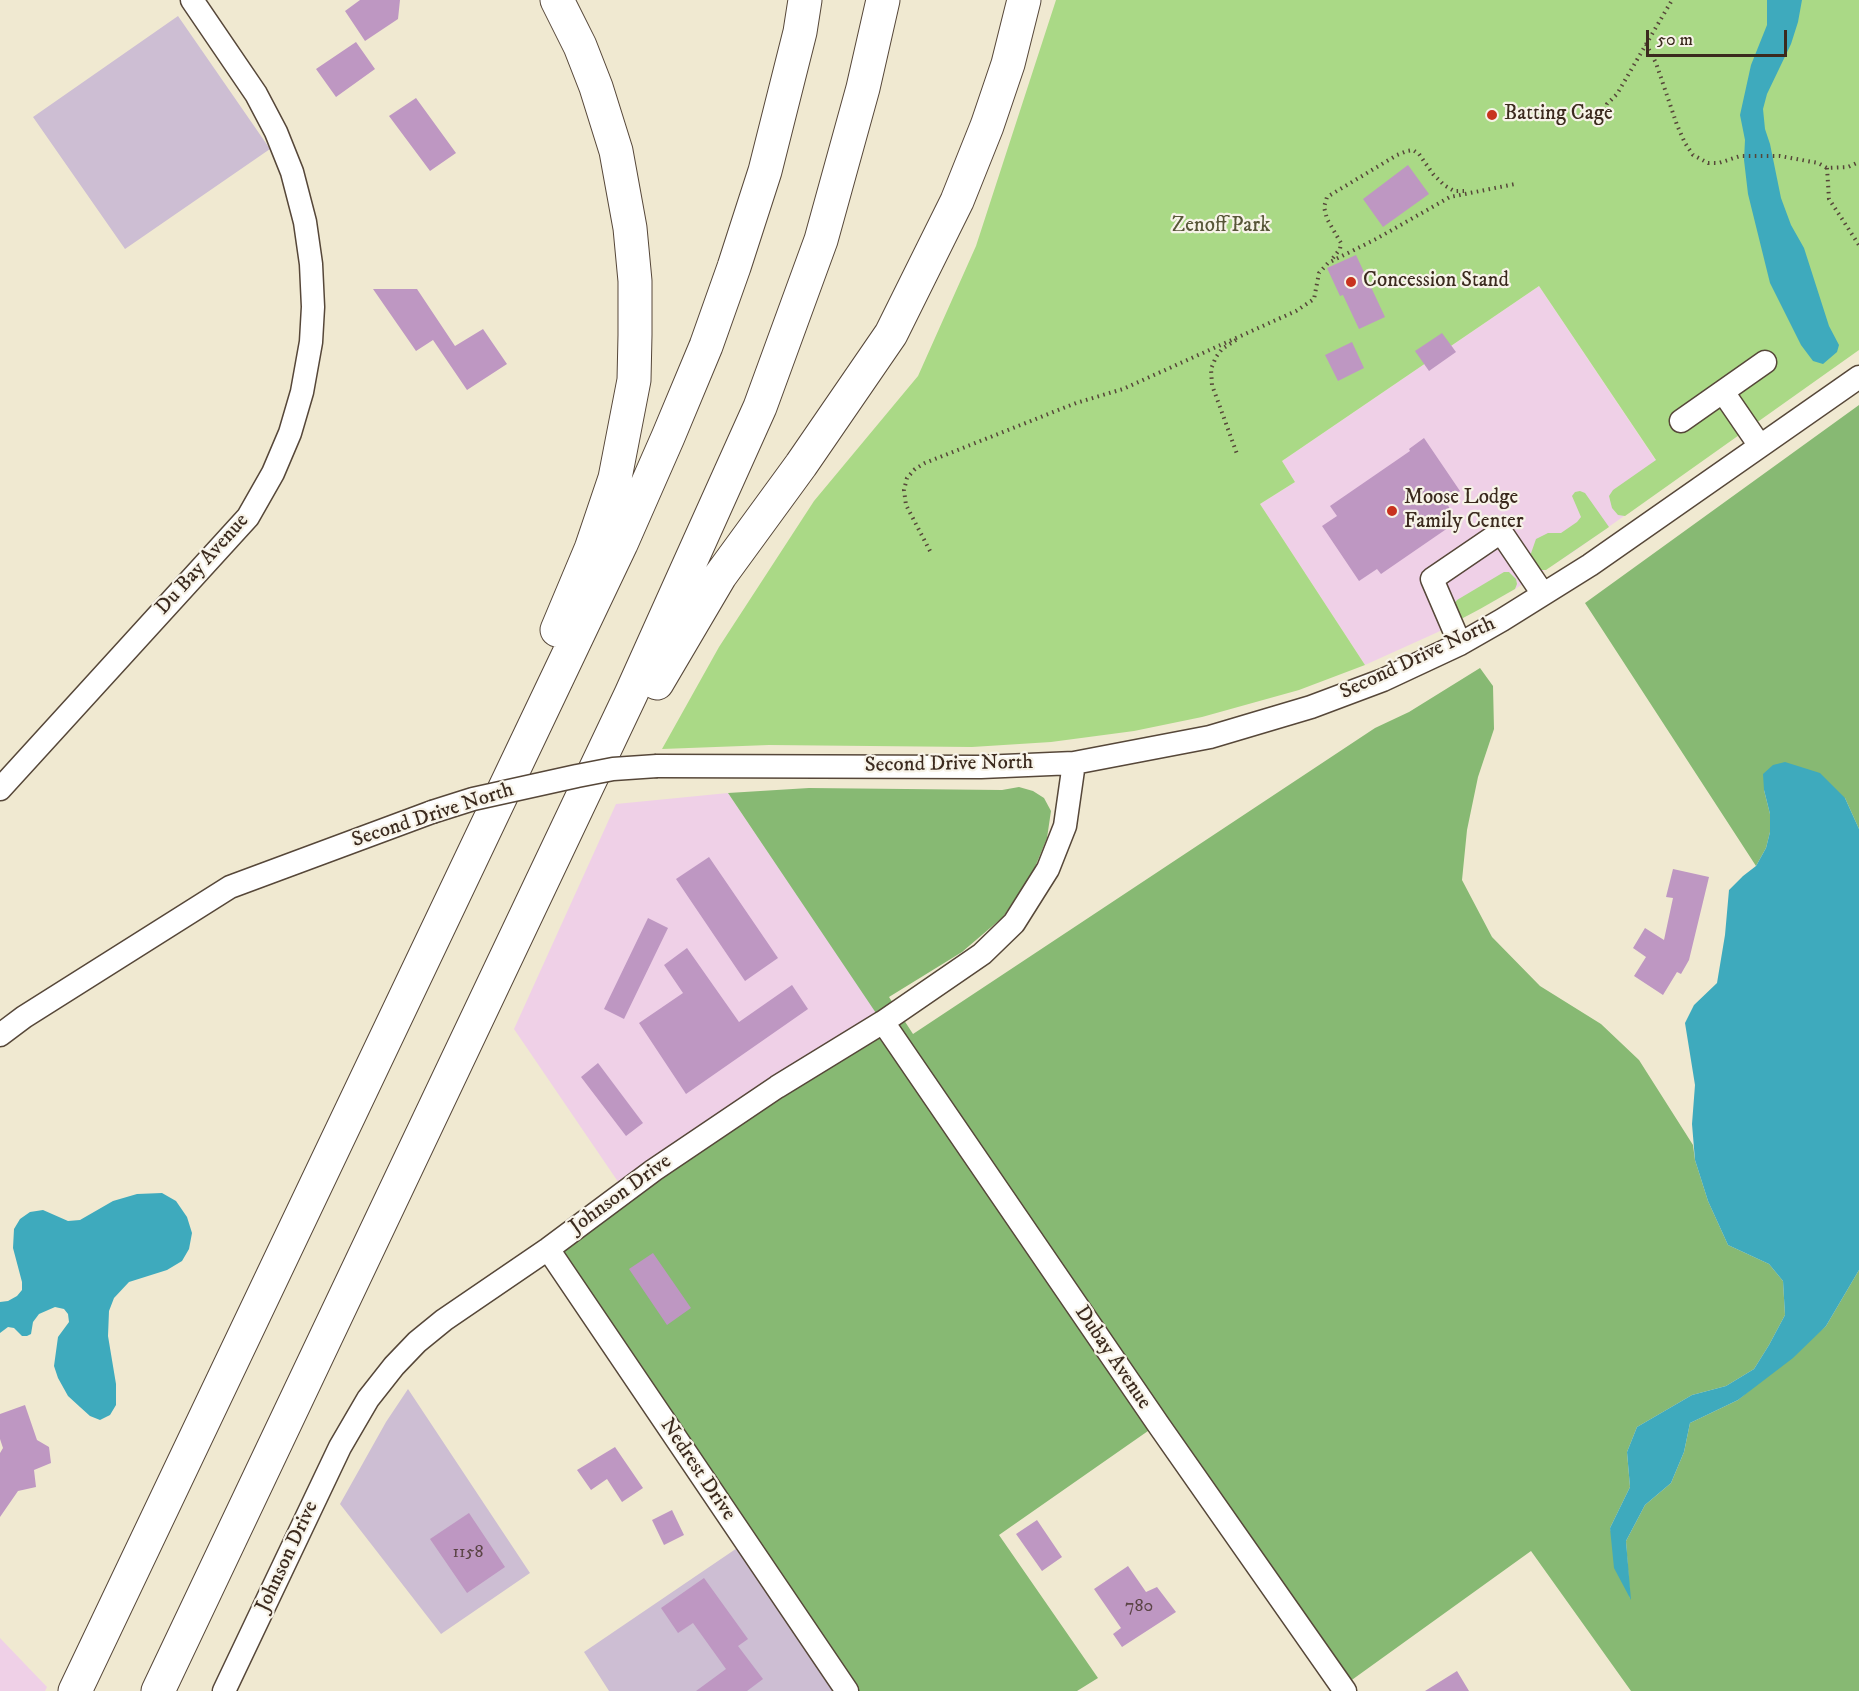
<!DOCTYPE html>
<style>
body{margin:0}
#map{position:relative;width:1859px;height:1691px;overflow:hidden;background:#f0e9d1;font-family:"IM FELL DW Pica",serif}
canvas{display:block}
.scale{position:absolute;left:1646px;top:30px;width:141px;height:27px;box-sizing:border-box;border:3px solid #3b2a1e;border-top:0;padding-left:8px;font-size:18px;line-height:21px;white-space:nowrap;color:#3b2a1e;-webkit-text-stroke:4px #f7f3e8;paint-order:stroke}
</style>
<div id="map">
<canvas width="1859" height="1691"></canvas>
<div class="scale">50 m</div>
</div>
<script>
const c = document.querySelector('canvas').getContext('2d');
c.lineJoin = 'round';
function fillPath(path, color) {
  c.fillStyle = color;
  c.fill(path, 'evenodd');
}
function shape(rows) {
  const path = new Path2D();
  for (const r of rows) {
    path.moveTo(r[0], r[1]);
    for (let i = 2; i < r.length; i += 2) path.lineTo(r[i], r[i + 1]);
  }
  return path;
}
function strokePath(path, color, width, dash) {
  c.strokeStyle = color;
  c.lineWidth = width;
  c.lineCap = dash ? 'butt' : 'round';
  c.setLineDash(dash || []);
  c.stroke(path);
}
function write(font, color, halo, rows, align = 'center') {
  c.font = font + ' "IM FELL DW Pica",serif';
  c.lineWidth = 4.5;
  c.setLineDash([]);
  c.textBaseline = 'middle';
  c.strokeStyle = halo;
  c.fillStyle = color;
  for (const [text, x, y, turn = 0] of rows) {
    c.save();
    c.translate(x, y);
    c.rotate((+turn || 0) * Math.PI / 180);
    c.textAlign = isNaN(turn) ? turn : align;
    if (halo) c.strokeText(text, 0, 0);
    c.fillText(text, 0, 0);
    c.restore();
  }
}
const built = shape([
 [1539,286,1671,483,1573,552,1515,589,1438,632,1365,665,1260,504,1295,482,1282,461],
 [728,793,883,1022,625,1192,514,1029,616,804],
 [0,1638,47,1687,45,1691,0,1691]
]);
const industrial = shape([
 [178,16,270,149,125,249,33,117],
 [408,1389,530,1573,441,1634,340,1504,386,1422],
 [746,1542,843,1691,609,1691,584,1652]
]);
const green = shape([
 [1056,0,1859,0,1859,350,1625,516,1618,515,1612,508,1609,496,1613,490,1656,460,1539,286,1282,461,1295,482,1260,504,1365,665,1299,690,1202,717,1134,731,1051,742,972,747,769,745,662,749,719,647,814,501,918,376,976,246],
 [1580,491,1585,493,1609,527,1546,570,1537,570,1529,559,1536,539,1548,533,1561,533,1577,522,1581,517,1572,496,1575,492],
 [1504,572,1509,572,1516,579,1517,584,1515,589,1480,609,1463,618,1460,618,1454,604,1457,600]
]);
const forest = shape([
 [1859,405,1859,829,1845,798,1764,790,1770,814,1770,832,1766,848,1756,866,1585,603],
 [1480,668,1493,686,1494,729,1478,777,1467,830,1462,880,1492,937,1540,986,1601,1024,1639,1060,1693,1145,1695,1160,1708,1201,1728,1245,1769,1264,1783,1281,1785,1315,1769,1345,1754,1369,1726,1386,1692,1395,1637,1427,1627,1452,1630,1487,1610,1528,1630,1598,1626,1541,1645,1505,1671,1483,1684,1452,1690,1423,1738,1400,1826,1326,1859,1270,1859,1691,1631,1691,1531,1551,1342,1687,1158,1424,999,1535,1098,1678,1077,1691,845,1691,548,1249,882,1022,728,793,809,788,1002,790,1019,787,1033,791,1044,798,1051,811,1047,838,1033,872,1003,917,962,952,889,997,913,1034,1375,728,1409,712]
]);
const water = shape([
 [1767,0,1802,0,1798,22,1791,44,1767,94,1763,109,1765,129,1770,144,1781,198,1791,225,1804,248,1829,326,1839,345,1837,352,1823,364,1813,361,1801,345,1770,283,1748,194,1744,160,1745,140,1740,115,1751,65,1767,25],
 [1785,762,1820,773,1845,798,1859,829,1859,1270,1826,1326,1793,1358,1738,1400,1690,1423,1684,1452,1671,1483,1645,1505,1626,1541,1631,1600,1614,1568,1610,1528,1630,1487,1627,1452,1637,1427,1692,1395,1726,1386,1754,1369,1769,1345,1785,1315,1783,1281,1769,1264,1728,1245,1708,1201,1695,1160,1692,1124,1695,1085,1685,1023,1694,1005,1717,983,1725,935,1729,890,1743,876,1756,866,1766,848,1770,832,1770,814,1764,790,1763,774,1773,765],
 [162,1193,176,1201,187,1217,192,1233,189,1249,182,1261,167,1270,129,1282,114,1298,109,1311,108,1336,116,1384,116,1405,110,1415,100,1420,90,1416,80,1407,68,1396,58,1378,54,1366,58,1337,69,1322,68,1314,64,1309,55,1307,39,1314,33,1322,31,1334,27,1336,22,1336,14,1328,8,1327,0,1333,0,1302,8,1301,17,1296,22,1290,22,1282,13,1248,14,1229,20,1219,30,1212,43,1210,68,1221,80,1220,113,1201,137,1194]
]);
const building = shape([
 [360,0,400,0,398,19,365,41,345,11],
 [356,42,375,69,336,97,316,69],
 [416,98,456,153,430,171,389,116],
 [1408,165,1429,194,1383,227,1363,199],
 [1356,255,1385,317,1359,329,1343,295,1340,296,1327,268],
 [373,289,417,289,455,346,483,329,507,364,467,390,433,340,416,351],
 [1442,333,1456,352,1429,371,1415,351],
 [1352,342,1364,368,1338,381,1325,355],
 [1424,438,1460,491,1445,501,1458,521,1381,574,1377,569,1359,581,1322,526,1337,516,1330,506,1410,451,1409,449],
 [709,857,778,958,745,981,676,879],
 [1673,869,1709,877,1689,960,1681,974,1677,972,1663,995,1634,976,1646,957,1633,948,1645,928,1664,940,1673,898,1666,897],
 [648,918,668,928,624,1019,604,1009],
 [687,948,739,1022,792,985,808,1009,686,1094,639,1023,683,993,664,965],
 [598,1063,643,1123,626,1136,581,1077],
 [653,1253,691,1308,667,1325,629,1269],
 [25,1405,37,1440,49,1447,51,1463,34,1470,36,1487,18,1491,0,1517,0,1453,3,1448,0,1439,0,1414],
 [615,1447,643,1488,622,1502,607,1479,591,1490,577,1470],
 [672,1510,684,1535,664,1545,652,1520],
 [469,1513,505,1567,467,1593,430,1539],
 [1037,1520,1062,1557,1042,1571,1016,1534],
 [1128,1566,1146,1592,1157,1587,1176,1612,1122,1647,1113,1634,1121,1628,1094,1589],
 [704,1578,748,1639,738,1646,763,1679,747,1691,696,1691,726,1669,693,1623,678,1633,661,1608],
 [1457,1671,1469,1691,1425,1691]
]);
const path = shape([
 [1646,44,1656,63,1677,125,1685,143,1693,155,1708,163,1719,163,1740,156,1780,156,1818,163,1827,168,1848,167,1859,162],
 [1603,116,1607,104,1617,94,1672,0],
 [1827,168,1829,199,1859,245],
 [1333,258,1340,249,1341,243,1327,219,1324,207,1327,197,1397,155,1407,151,1413,150,1419,154,1433,174,1444,185,1454,191,1464,191],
 [1236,340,1222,349,1216,357,1211,369,1212,385,1237,454],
 [930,551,906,505,904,490,907,478,915,469,925,463,1076,403,1123,389,1296,311,1314,299,1319,273,1328,263,1376,239,1450,197,1515,184]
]);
const minor = shape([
 [1723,392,1760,446],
 [1681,421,1765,362],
 [1460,644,1432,579,1501,532,1543,594],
 [657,766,981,767,1074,763,1210,737,1311,707,1383,680,1460,644,1502,620,1590,565,1859,377],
 [0,789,248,517,273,473,290,433,302,392,311,342,313,307,311,264,305,222,292,172,276,132,256,94,192,0],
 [883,1022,1158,1424,1345,1691],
 [0,1035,24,1017,230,887,432,812],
 [548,1249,847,1691],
 [224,1691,340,1447,368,1399,394,1366,417,1342,444,1320,548,1249,654,1170,777,1087,883,1022,982,954,1014,923,1048,869,1065,826,1074,763]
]);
const highway = shape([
 [557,630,591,549,615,478,634,380,635,335,635,281,630,228,616,151,596,87,580,46,557,0],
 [657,683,720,576,801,465,891,334,957,201,987,126,1008,64,1024,0],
 [75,1691,621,544,668,437,706,346,734,267,765,171,800,32,805,0],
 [158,1691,631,694,760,407,821,240,863,88,883,0]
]);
const minorBridge = shape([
 [432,812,473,799,577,776,613,769,657,766]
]);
const markers = [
 [1492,115,6,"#c8321e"],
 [1351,282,6,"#c8321e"],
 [1392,511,6,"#c8321e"]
];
const numberNames = [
 ["1158",468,1553],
 ["780",1139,1607]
];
const poiNames = [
 ["Batting Cage",1504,115],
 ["Concession Stand",1363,282],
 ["Moose Lodge",1404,499],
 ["Family Center",1404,523]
];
const parkNames = [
 ["Zenoff Park",1221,227]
];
const streetNames = [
 ["Du Bay Avenue",203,565,-48],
 ["Second Drive North",1418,659,-25],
 ["Second Drive North",949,765,-1],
 ["Second Drive North",433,816,-18],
 ["Johnson Drive",621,1195,-36],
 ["Dubay Avenue",1112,1358,56],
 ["Nedrest Drive",697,1470,56],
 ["Johnson Drive",288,1557,-65]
];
fillPath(built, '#efd0e7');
fillPath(industrial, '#cdbed3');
fillPath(green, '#aad986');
fillPath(forest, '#87b973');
fillPath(water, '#3eaabd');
fillPath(building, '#be97c2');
strokePath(minor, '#564739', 25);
strokePath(highway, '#564739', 35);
strokePath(path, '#564739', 4, [1.5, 4.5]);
strokePath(minor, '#fff', 22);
strokePath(highway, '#fff', 33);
strokePath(minorBridge, '#564739', 25, []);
strokePath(minorBridge, '#fff', 22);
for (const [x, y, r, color] of markers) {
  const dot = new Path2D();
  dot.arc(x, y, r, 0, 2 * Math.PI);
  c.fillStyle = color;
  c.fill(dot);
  strokePath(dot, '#f7f3e8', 2);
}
write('18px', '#5c4547', null, numberNames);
write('21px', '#3b2a1e', '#f7f3e8', poiNames, 'left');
write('21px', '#575638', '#f7f3e8', parkNames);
write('21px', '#3b2a1e', '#f7f3e8', streetNames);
</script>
